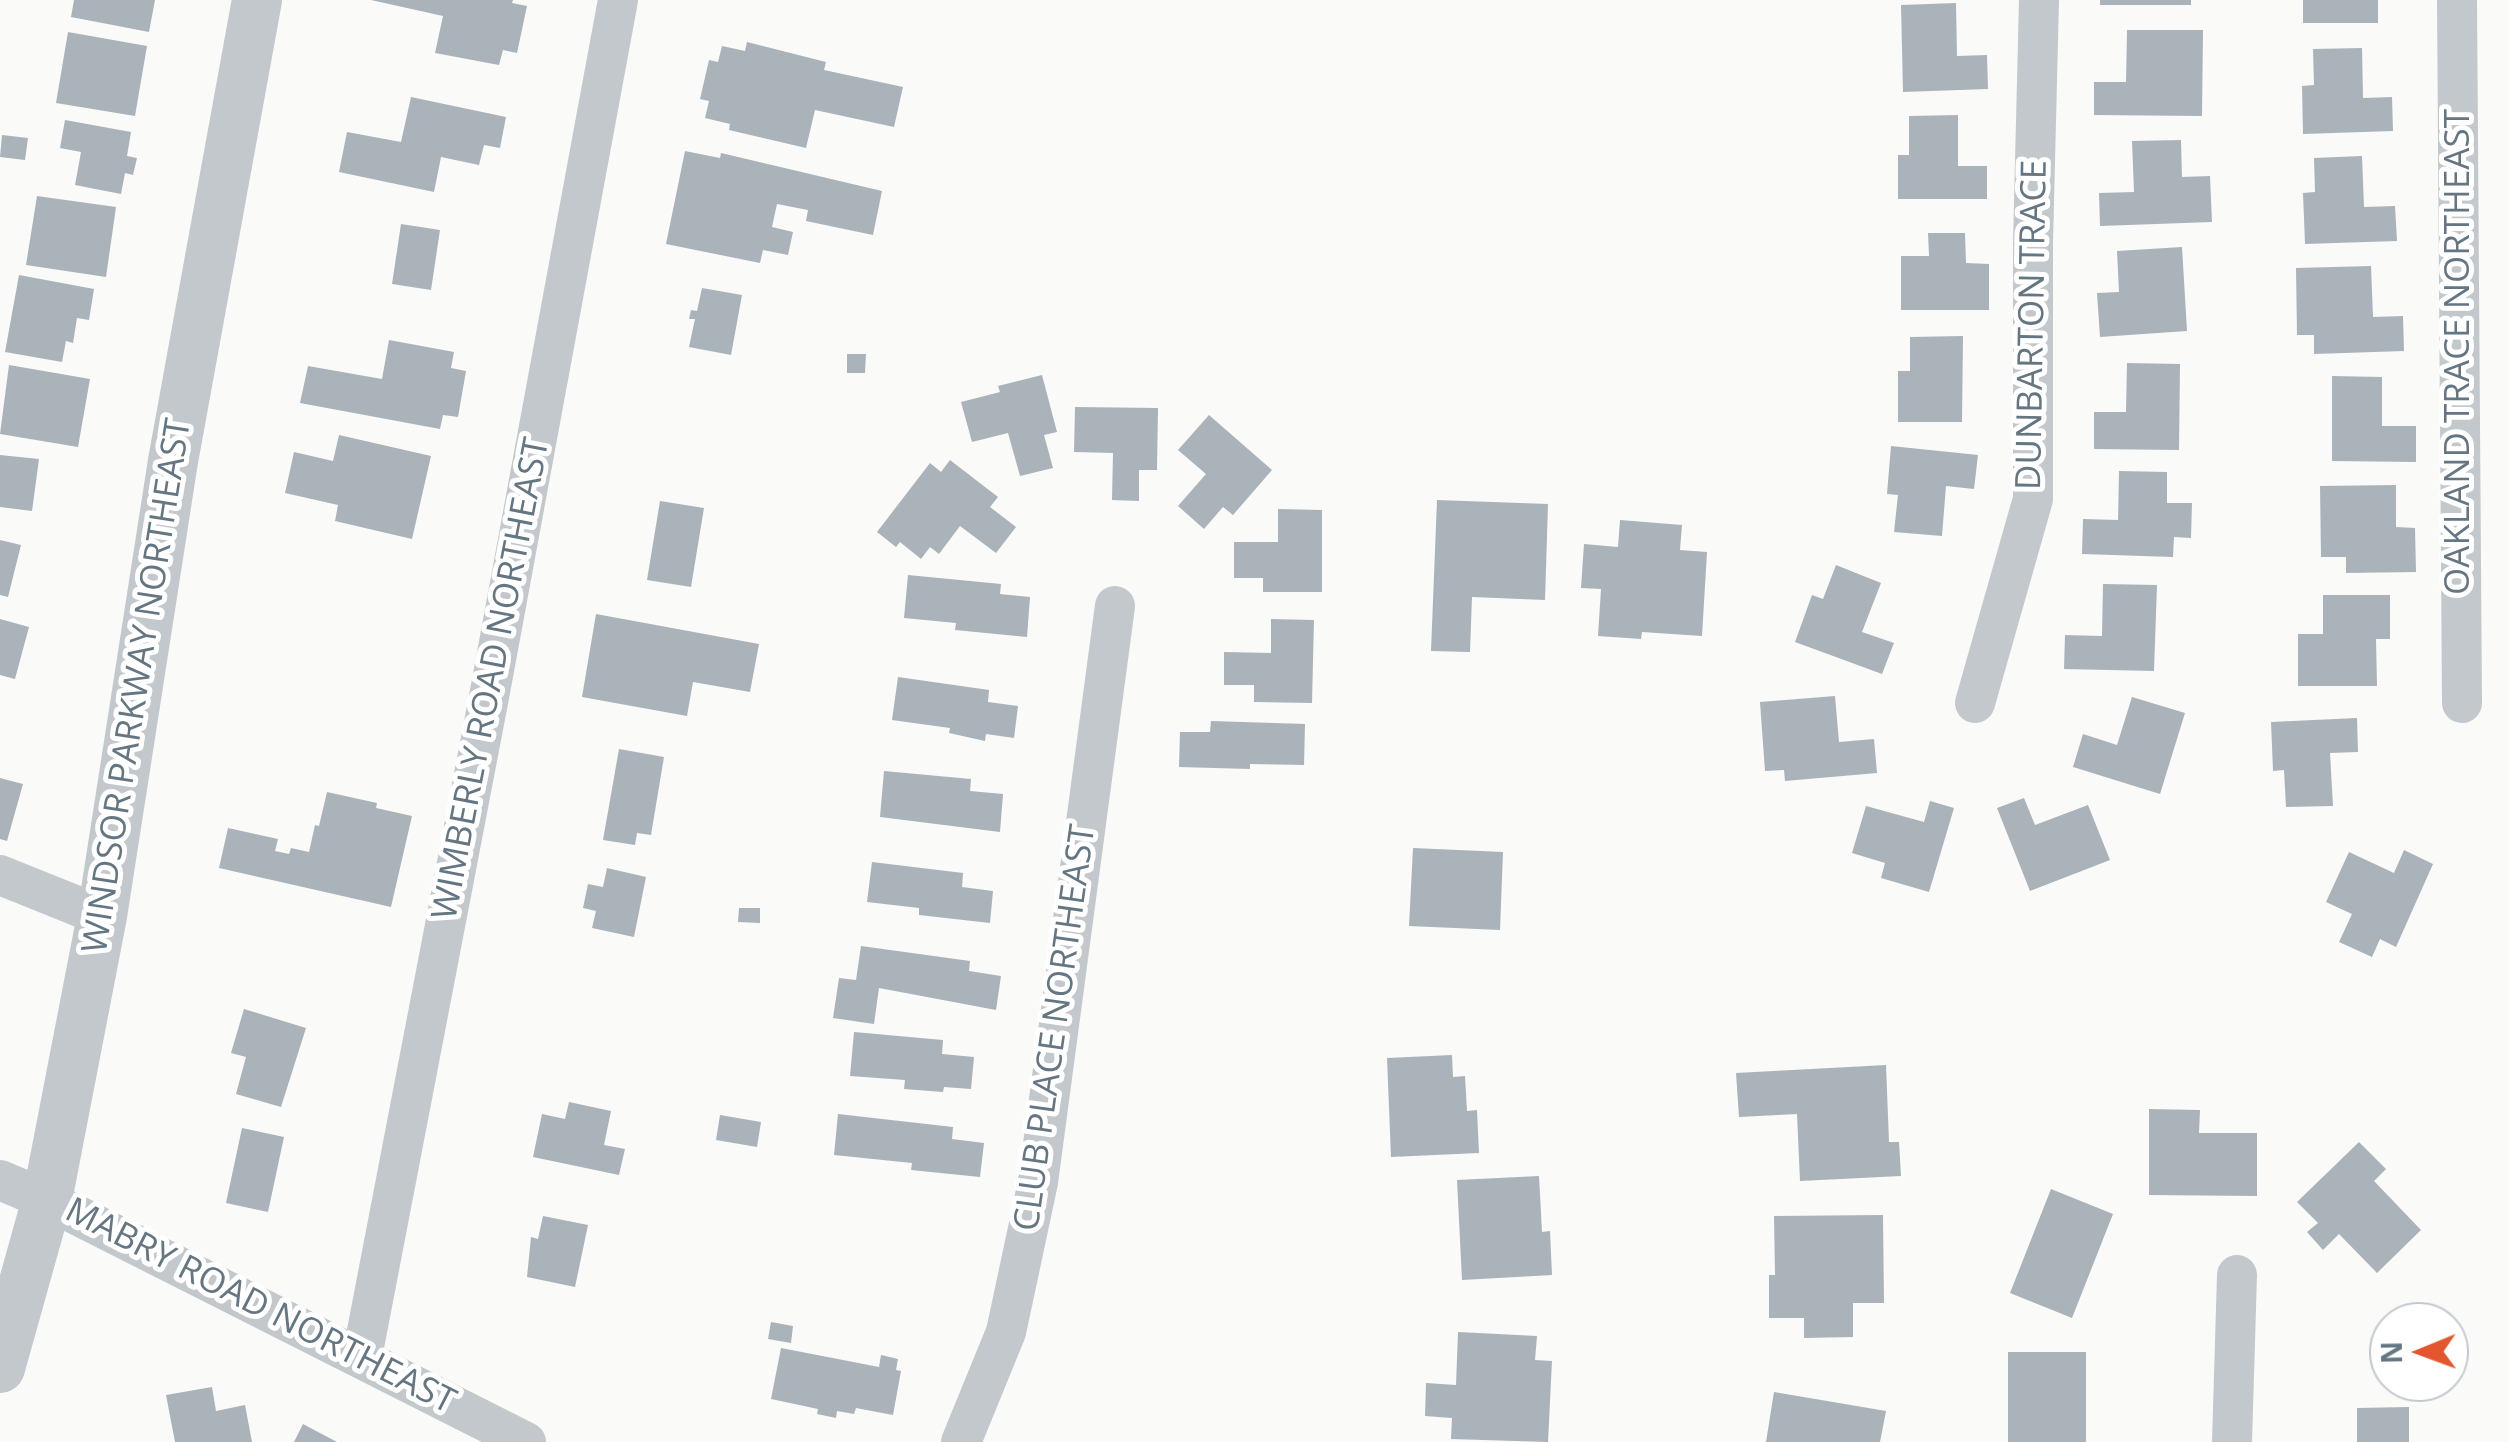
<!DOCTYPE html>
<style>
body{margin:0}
#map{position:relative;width:2509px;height:1442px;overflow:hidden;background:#fafaf8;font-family:"Open Sans",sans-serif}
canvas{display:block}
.north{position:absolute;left:2369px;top:1302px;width:100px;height:100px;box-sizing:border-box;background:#fff;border:2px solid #c1c8cd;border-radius:50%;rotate:269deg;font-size:28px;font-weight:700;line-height:40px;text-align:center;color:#657683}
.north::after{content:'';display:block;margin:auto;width:35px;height:45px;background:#e4572e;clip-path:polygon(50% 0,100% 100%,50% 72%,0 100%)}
</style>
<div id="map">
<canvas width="2509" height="1442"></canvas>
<div class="north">N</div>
</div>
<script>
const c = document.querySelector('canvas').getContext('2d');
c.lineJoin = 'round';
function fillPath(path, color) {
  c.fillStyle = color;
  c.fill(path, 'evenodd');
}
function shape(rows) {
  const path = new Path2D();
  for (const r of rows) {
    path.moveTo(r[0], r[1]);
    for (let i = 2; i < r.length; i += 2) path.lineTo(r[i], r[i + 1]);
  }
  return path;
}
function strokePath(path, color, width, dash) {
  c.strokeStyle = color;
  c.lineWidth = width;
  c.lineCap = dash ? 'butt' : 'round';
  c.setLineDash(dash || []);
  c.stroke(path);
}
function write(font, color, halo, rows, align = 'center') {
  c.font = font + ' "Open Sans",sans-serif';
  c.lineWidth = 10;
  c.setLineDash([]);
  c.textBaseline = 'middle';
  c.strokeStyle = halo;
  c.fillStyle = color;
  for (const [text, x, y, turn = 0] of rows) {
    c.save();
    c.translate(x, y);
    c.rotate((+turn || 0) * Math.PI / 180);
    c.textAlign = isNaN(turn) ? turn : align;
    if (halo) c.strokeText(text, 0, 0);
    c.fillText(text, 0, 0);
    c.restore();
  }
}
const building = shape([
 [74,0,155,0,149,32,71,17],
 [371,0,513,0,512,3,527,6,517,53,503,50,499,65,435,53,443,16],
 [2100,0,2191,0,2191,5,2100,5],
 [2303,0,2378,0,2378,23,2303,23],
 [1956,3,1957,56,1987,55,1988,89,1903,92,1901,5],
 [2127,30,2203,30,2202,116,2094,115,2094,82,2126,82],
 [68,32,147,46,135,116,56,103],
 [747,42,826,62,824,70,903,87,894,127,815,110,806,148,729,130,730,124,705,118,709,101,700,99,709,60,718,62,722,46,745,51],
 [2362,48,2363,98,2392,97,2393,131,2303,134,2302,86,2314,85,2313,49],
 [411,97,506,117,500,148,484,145,479,165,441,157,434,192,339,172,347,132,401,142],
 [1958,115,1958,166,1987,166,1987,199,1898,199,1898,155,1909,155,1909,116],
 [65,120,131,132,127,156,137,158,133,175,125,173,121,194,75,185,81,152,60,148],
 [2,135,28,138,25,160,0,157],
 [2181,140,2182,177,2210,176,2212,222,2100,226,2099,193,2134,192,2132,141],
 [685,151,720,158,721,153,882,191,873,235,806,221,808,210,777,204,772,227,793,232,788,255,763,250,760,263,666,244],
 [2362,156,2364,207,2395,206,2397,241,2305,244,2303,193,2315,192,2314,158],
 [37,196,116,207,106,277,26,265],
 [401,224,440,230,431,290,392,284],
 [1928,233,1965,233,1966,263,1989,264,1989,310,1901,310,1901,256,1929,256],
 [2182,247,2187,331,2100,337,2097,293,2119,292,2117,251],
 [2371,266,2373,317,2403,316,2404,351,2314,354,2314,335,2297,335,2296,268],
 [19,275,94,289,89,320,77,318,73,343,66,341,62,362,5,352],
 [702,288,742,295,731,355,689,347,695,319,689,319,691,310,697,311],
 [1963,336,1962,422,1898,422,1898,371,1910,371,1910,337],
 [389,340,454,352,451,368,466,371,458,417,443,415,440,429,300,403,308,366,382,379],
 [847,354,866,354,865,373,847,373],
 [2127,363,2180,364,2179,450,2094,449,2094,412,2126,412],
 [9,365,90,379,78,447,0,434],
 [1042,375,1057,432,1044,435,1053,468,1020,476,1008,433,972,442,961,402,1000,392,998,386],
 [2332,376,2382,377,2382,426,2416,426,2416,462,2332,461],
 [1075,407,1158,408,1157,470,1139,470,1139,501,1112,500,1113,453,1074,452],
 [1209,415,1272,470,1233,515,1223,507,1204,529,1178,506,1206,474,1178,450],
 [339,435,431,456,412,539,335,521,338,505,285,493,294,452,333,461],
 [1891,446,1978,455,1974,489,1946,486,1942,536,1894,532,1898,495,1887,494],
 [0,455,39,459,32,511,0,507],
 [950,460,998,497,990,507,1016,527,996,553,960,526,939,554,930,547,921,559,900,542,896,547,877,532,930,463,941,472],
 [2119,471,2167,472,2167,503,2192,503,2191,538,2174,537,2173,557,2082,554,2083,519,2118,520],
 [2396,485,2396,527,2415,528,2416,572,2346,573,2346,557,2321,557,2320,486],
 [1437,500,1548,504,1545,600,1472,597,1470,652,1431,651],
 [660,501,704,508,691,587,647,580],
 [1278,509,1322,510,1322,592,1263,592,1263,578,1234,578,1234,542,1278,542],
 [1620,520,1682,525,1680,550,1707,552,1702,636,1642,632,1641,639,1598,636,1601,589,1581,588,1584,544,1618,547],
 [0,540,21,545,8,597,0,595],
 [1836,565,1881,583,1862,632,1894,643,1882,674,1795,642,1812,595,1823,599],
 [908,575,1001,584,1000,594,1030,597,1027,637,955,630,956,623,904,618],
 [2103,584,2157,585,2154,671,2064,669,2065,635,2102,636],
 [2323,595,2390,595,2390,639,2376,639,2377,686,2298,686,2298,634,2323,634],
 [596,614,759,644,750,692,693,682,687,716,582,697],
 [0,619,29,627,15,679,0,675],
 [1271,619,1314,620,1312,703,1254,702,1254,685,1224,685,1224,652,1271,653],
 [898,677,989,690,988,702,1018,706,1014,738,986,734,985,741,949,733,950,728,892,720],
 [1835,696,1839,742,1874,739,1877,773,1785,781,1784,770,1765,771,1760,702],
 [2132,697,2185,713,2160,794,2073,767,2083,734,2117,745],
 [2357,718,2358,752,2330,753,2333,806,2286,807,2284,770,2273,771,2271,722],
 [1211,721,1305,724,1304,765,1250,764,1250,769,1179,767,1180,732,1210,732],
 [619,749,664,757,651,835,637,833,635,845,603,840],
 [884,771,971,779,970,791,1003,794,1000,832,880,817],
 [0,778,23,784,7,841,0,839],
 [327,792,377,803,376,808,412,816,391,907,219,868,228,828,278,839,275,851,289,854,291,848,309,852,315,825,319,826],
 [2024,798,2035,825,2088,805,2110,860,2030,891,1997,808],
 [1930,801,1954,808,1929,892,1881,878,1885,863,1852,853,1866,806,1924,822],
 [1413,848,1503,852,1500,930,1409,926],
 [2404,850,2433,864,2396,947,2380,939,2372,957,2339,942,2352,914,2326,902,2349,852,2394,873],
 [872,862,963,873,962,887,993,891,990,923,919,915,919,908,867,902],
 [607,868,646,877,634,937,592,928,596,911,583,908,588,884,603,887],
 [739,908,760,908,760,923,738,922],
 [861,946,970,961,969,971,1001,976,996,1010,879,988,874,1024,833,1018,839,978,856,980],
 [244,1009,306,1028,281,1107,236,1094,246,1057,231,1053],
 [854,1032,943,1040,942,1054,974,1057,971,1089,944,1087,943,1092,904,1089,905,1080,850,1076],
 [1452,1055,1453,1077,1465,1076,1467,1111,1477,1110,1479,1153,1391,1157,1387,1058],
 [1886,1065,1889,1142,1899,1142,1901,1176,1800,1181,1797,1114,1739,1117,1736,1073],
 [569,1102,611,1111,604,1145,625,1149,619,1175,533,1157,542,1114,565,1119],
 [2149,1109,2200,1110,2199,1133,2257,1133,2257,1196,2149,1195],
 [838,1114,953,1127,952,1139,984,1143,980,1177,911,1170,912,1163,834,1155],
 [720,1115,761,1122,757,1147,716,1140],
 [242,1128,284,1137,268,1212,226,1203],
 [2359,1142,2386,1169,2374,1181,2421,1230,2377,1273,2339,1234,2323,1250,2307,1232,2318,1223,2297,1202],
 [1539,1176,1542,1232,1550,1231,1552,1275,1462,1280,1457,1180],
 [2051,1189,2113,1214,2072,1318,2010,1293],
 [1883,1215,1884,1303,1853,1303,1853,1337,1804,1338,1804,1318,1769,1318,1769,1275,1775,1275,1774,1216],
 [543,1216,588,1225,575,1287,527,1277,531,1237,538,1239],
 [771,1322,793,1326,791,1343,768,1339],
 [1458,1332,1537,1336,1535,1360,1552,1361,1548,1442,1451,1439,1452,1418,1425,1416,1426,1383,1456,1385],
 [781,1348,879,1367,881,1355,898,1359,896,1370,901,1371,893,1415,856,1408,854,1414,837,1411,836,1418,817,1414,818,1409,771,1399],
 [2008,1352,2086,1352,2086,1442,2008,1442],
 [212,1387,216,1411,245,1405,252,1442,175,1442,166,1395],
 [1774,1392,1886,1411,1880,1442,1766,1442],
 [2409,1407,2409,1442,2357,1442,2357,1408],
 [303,1424,337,1442,294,1442]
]);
const minor = shape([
 [2457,0,2462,703],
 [1975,703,2033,499,2033,243,2039,0],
 [0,875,102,916],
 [0,1180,47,1200,526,1442],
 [362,1357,489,697,618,0],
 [961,1442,1006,1332,1038,1182,1115,606],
 [2232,1442,2237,1275]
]);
const tertiary = shape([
 [0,1368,47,1200,102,916,173,461,257,0]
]);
const streetNames = [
 ["DUNBARTON TRACE",2033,325,-89],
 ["OAKLAND TRACE NORTHEAST",2459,352,-90],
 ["WIMBERLY ROAD NORTHEAST",492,679,-79],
 ["WINDSOR PARKWAY NORTHEAST",138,686,-81],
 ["CLUB PLACE NORTHEAST",1056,1028,-82],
 ["MABRY ROAD NORTHEAST",260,1307,27]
];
fillPath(building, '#aab3b9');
strokePath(minor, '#c3c8cc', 40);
strokePath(tertiary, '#c3c8cc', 50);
write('35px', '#657683', '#fff', streetNames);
</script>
